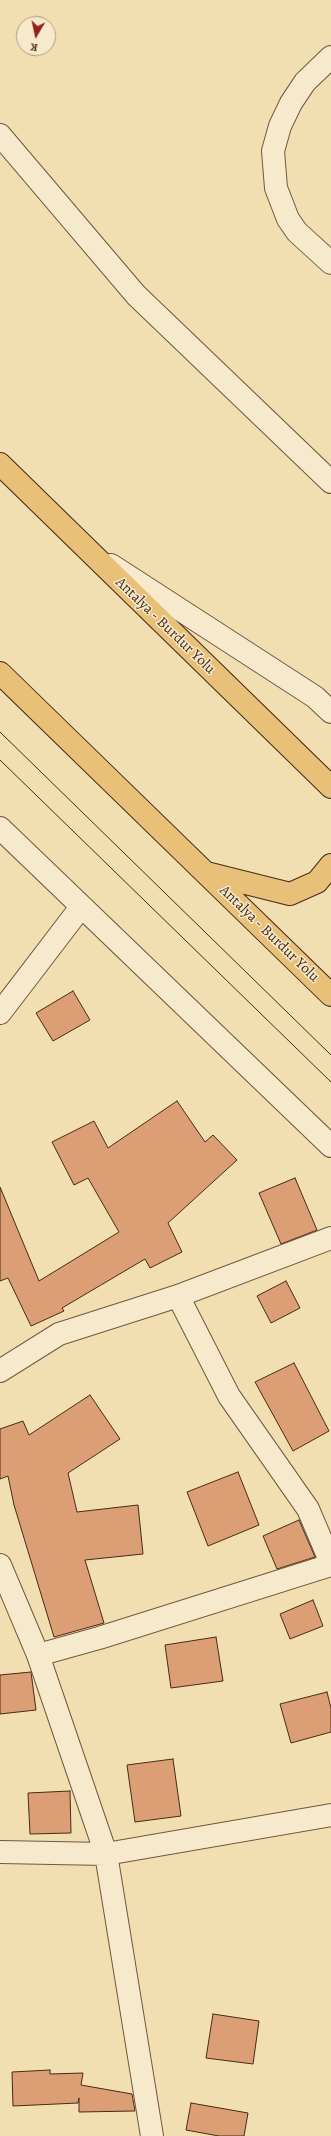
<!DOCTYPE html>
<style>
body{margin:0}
#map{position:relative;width:331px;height:2136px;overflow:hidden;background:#f2dfb1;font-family:Alegreya,serif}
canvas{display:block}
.north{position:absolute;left:16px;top:16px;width:40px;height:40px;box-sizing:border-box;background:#f7eacc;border:1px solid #b19d84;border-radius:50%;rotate:189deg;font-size:11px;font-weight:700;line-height:16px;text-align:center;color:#472a18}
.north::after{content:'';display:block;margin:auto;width:14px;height:18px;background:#8f2418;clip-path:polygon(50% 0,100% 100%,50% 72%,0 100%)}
</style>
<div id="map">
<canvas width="331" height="2136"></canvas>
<div class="north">K</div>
</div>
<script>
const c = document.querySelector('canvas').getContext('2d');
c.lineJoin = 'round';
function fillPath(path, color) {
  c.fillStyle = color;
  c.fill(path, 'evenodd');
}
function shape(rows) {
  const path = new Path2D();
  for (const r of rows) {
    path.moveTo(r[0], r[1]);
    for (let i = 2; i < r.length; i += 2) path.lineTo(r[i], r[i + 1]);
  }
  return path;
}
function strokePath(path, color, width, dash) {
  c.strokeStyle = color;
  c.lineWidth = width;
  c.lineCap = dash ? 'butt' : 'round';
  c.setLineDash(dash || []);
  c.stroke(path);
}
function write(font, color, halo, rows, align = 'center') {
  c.font = font + ' Alegreya,serif';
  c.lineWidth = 3;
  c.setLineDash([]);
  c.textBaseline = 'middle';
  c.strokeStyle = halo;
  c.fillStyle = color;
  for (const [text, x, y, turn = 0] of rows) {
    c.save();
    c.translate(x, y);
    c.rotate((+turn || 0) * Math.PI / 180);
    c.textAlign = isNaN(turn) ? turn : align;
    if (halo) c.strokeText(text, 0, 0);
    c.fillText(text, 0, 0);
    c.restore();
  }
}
const building = shape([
 [73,991,90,1020,53,1041,36,1013,73,991],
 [177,1101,205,1142,213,1135,237,1160,168,1223,182,1252,150,1268,145,1259,62,1308,64,1311,31,1326,8,1278,0,1281,0,1187,39,1281,119,1232,88,1178,74,1185,52,1142,94,1121,108,1148,177,1101],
 [295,1178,317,1230,281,1244,259,1193,295,1178],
 [286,1281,300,1308,271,1323,257,1296,286,1281],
 [294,1363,329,1431,293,1451,255,1382,294,1363],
 [90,1395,120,1439,68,1473,77,1512,138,1505,143,1554,85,1560,104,1623,54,1637,14,1505,8,1476,0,1479,0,1429,23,1421,29,1435,90,1395],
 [238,1472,259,1525,208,1546,187,1492,238,1472],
 [299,1520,315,1557,277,1569,263,1536,299,1520],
 [313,1600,323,1626,290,1639,280,1614,313,1600],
 [216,1637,223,1681,171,1688,165,1645,216,1637],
 [31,1672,36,1710,0,1714,0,1675,31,1672],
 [327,1692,331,1708,331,1732,291,1743,280,1704,327,1692],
 [173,1759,181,1816,135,1822,127,1765,173,1759],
 [70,1791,71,1833,30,1834,28,1793,70,1791],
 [213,2014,259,2021,253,2064,206,2058,213,2014],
 [50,2070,50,2074,83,2073,81,2085,132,2094,135,2111,79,2112,79,2098,78,2103,13,2106,12,2072,50,2070],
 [191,2103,248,2113,244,2136,219,2136,186,2130,191,2103]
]);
const minor = shape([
 [331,57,305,82,291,103,280,126,273,151,276,188,288,219,297,232,331,263],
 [0,135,136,295,331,482],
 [111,565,315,697,331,712],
 [0,828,331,1146],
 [0,1013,81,907],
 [178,1296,229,1396,308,1509,331,1563],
 [0,1371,59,1334,178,1296,331,1238],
 [0,1565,38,1655,106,1854,152,2136],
 [38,1655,99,1638,331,1565],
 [0,1852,106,1854,331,1815]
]);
const highway = shape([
 [0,464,331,787],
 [0,673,331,995],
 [206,873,290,894,317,882,331,865]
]);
const tram = shape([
 [0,732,331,1055],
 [0,760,331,1082]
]);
const streetNames = [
 ["Antalya - Burdur Yolu",165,626,44],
 ["Antalya - Burdur Yolu",269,934,44]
];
fillPath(building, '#dc9e74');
strokePath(building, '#472a18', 1);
strokePath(minor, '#72573e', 24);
strokePath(highway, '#472a18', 24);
strokePath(minor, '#f7eacc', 22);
strokePath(highway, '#e9c078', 22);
strokePath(tram, '#472a18', 1);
write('15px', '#472a18', '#f7eacc', streetNames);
</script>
